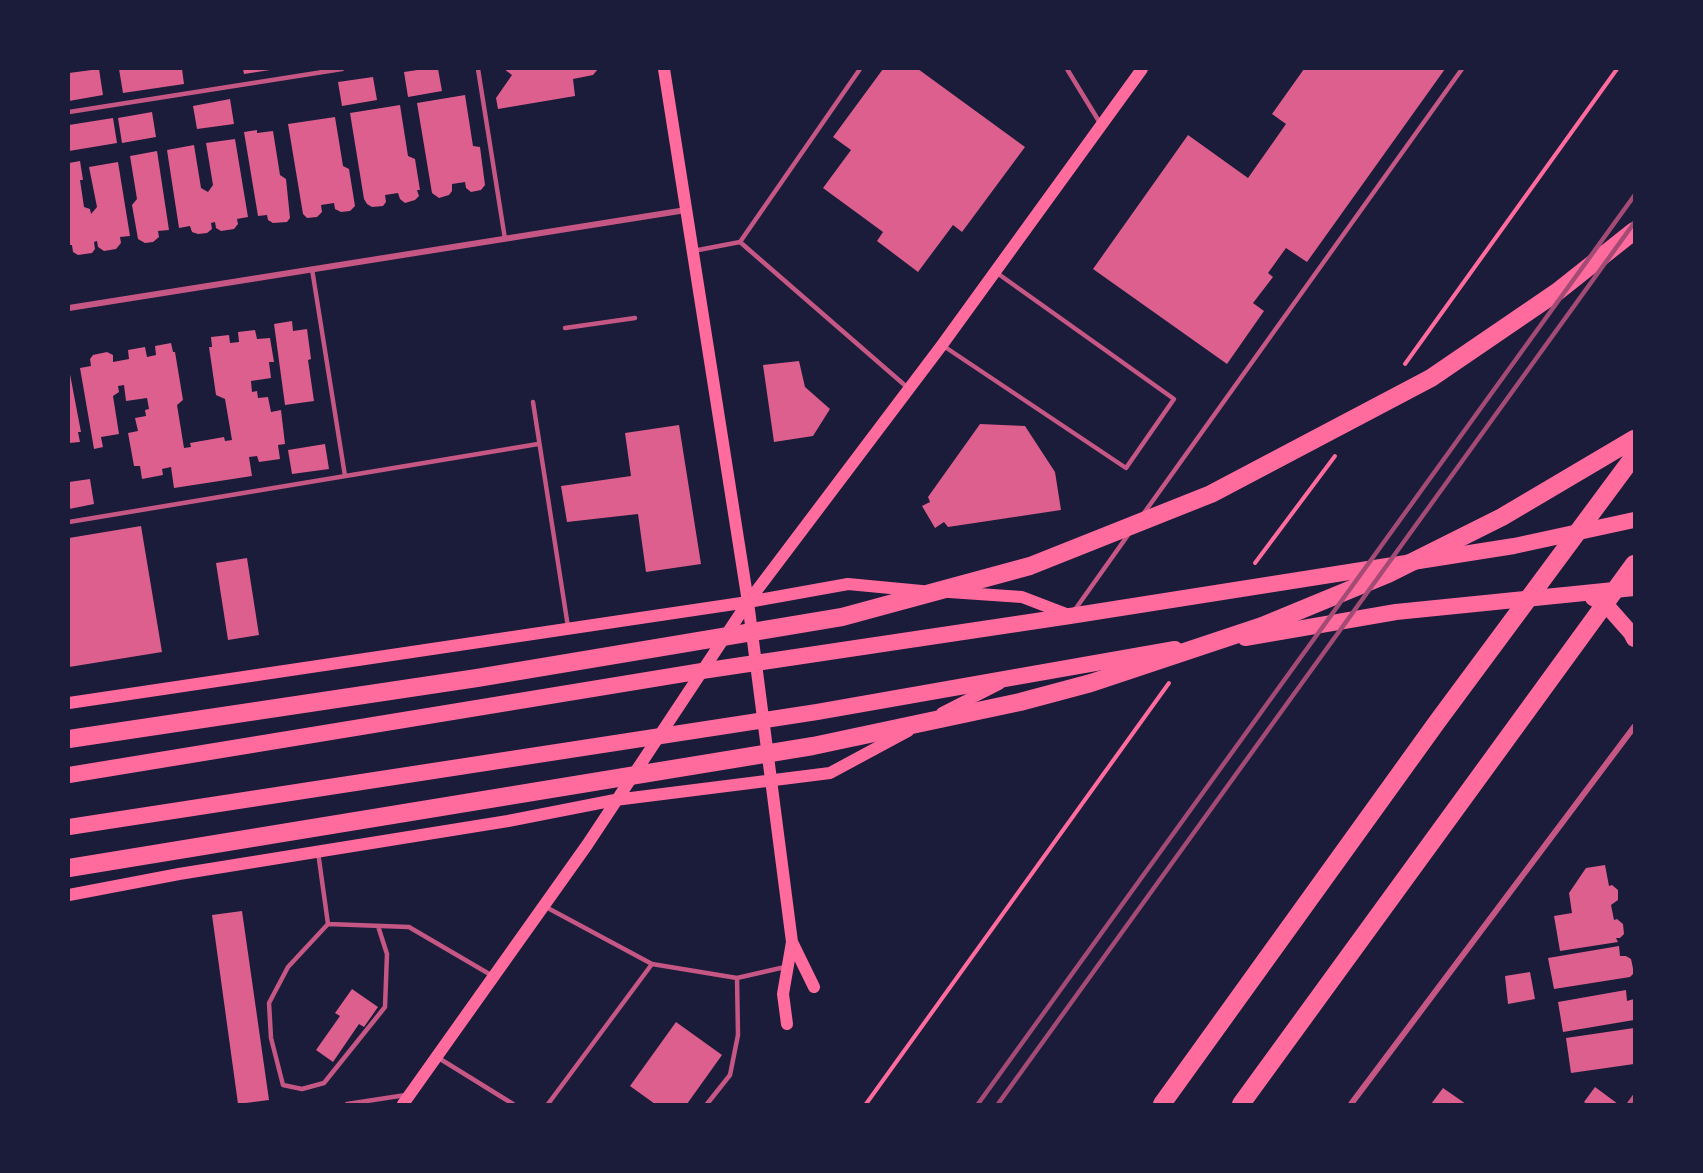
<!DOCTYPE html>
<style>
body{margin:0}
#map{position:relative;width:1703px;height:1173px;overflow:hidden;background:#1b1b3a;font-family:Barlow,sans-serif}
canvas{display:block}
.frame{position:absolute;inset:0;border:70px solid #1b1b3a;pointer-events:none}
</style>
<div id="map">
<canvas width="1703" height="1173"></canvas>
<div class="frame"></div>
</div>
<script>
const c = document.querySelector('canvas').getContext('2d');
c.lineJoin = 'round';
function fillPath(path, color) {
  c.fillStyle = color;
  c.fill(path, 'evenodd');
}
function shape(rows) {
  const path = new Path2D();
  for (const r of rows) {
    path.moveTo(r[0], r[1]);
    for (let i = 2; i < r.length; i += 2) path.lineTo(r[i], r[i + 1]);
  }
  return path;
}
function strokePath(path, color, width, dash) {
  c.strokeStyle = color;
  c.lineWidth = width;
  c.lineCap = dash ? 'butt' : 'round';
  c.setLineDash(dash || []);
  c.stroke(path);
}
const building = shape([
 [99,69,103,95,69,101,69,73],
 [119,69,182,69,184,84,123,93],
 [243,69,270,69,270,70,244,74],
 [424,69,438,69,442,91,408,97,404,72],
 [504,69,598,69,593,75,573,79,575,96,498,109,496,98,512,75],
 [883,69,918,69,1025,147,962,232,953,225,918,272,877,241,883,232,823,188,851,150,833,137],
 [1304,69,1445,69,1307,262,1286,248,1268,273,1273,277,1253,303,1264,311,1227,364,1093,269,1188,135,1248,178,1286,124,1272,114],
 [373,77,377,100,342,106,338,82],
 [465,95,473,146,480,147,485,185,481,190,471,192,466,188,465,182,452,184,452,191,449,195,439,198,432,193,417,103],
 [230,99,234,124,197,129,193,106],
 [400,105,408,156,415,159,420,190,417,190,419,196,415,200,405,203,400,199,398,193,385,195,386,202,383,206,372,207,367,204,364,199,350,113],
 [152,112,156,137,122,143,118,118],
 [335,117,343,166,349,169,355,206,350,211,341,212,335,209,334,203,321,205,322,212,317,217,307,218,303,214,288,124],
 [113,118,117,143,69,151,69,125],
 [257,130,257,133,273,131,280,175,286,179,290,218,287,222,273,223,268,220,267,215,258,216,244,132],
 [235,139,248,217,237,219,238,224,234,229,221,231,216,228,215,222,211,223,212,229,207,233,198,234,192,232,190,226,179,228,167,150,194,145,201,188,208,192,213,185,206,143],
 [157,151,169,230,158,231,159,237,153,242,145,243,138,239,132,205,137,199,130,156],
 [80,161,83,180,80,180,84,207,90,209,91,214,97,207,89,167,118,162,130,236,120,237,121,243,116,249,104,251,98,247,97,241,94,242,95,249,92,253,78,255,73,252,72,245,69,245,69,163],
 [292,321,293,331,307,329,311,359,308,360,314,401,285,405,274,324],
 [255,330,257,339,270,338,274,362,269,362,271,378,251,381,252,392,257,391,258,398,268,397,271,412,281,410,285,444,278,445,280,459,259,462,257,456,249,457,252,476,174,488,171,467,162,469,163,475,142,479,140,466,134,466,128,433,138,431,135,418,146,416,145,410,149,409,147,398,126,401,124,385,118,386,119,392,113,396,119,434,101,437,103,447,94,449,80,368,91,366,90,359,93,355,107,352,113,355,113,362,129,359,128,350,145,347,147,357,156,355,155,346,171,343,173,352,175,352,183,400,177,405,184,448,191,447,190,443,224,437,225,441,232,440,225,399,216,395,209,347,212,347,211,337,229,335,230,343,239,342,238,332],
 [799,361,805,387,830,409,813,436,774,442,763,365],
 [69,369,81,432,78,432,80,442,69,443],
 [980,424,1025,426,1055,472,1061,510,948,527,944,522,935,528,922,506,930,502,928,497],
 [679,425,701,564,646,572,638,514,567,522,561,486,631,476,625,433],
 [325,444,329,469,292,474,288,450],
 [90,479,94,504,69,509,69,482],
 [141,526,162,652,69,667,69,538],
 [247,558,259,635,228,640,216,563],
 [1605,865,1609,886,1612,885,1618,890,1618,900,1611,905,1614,920,1617,919,1623,924,1624,934,1620,938,1616,938,1618,942,1560,951,1554,916,1572,913,1569,893,1586,868],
 [242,911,269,1100,238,1104,212,915],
 [1619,946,1620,956,1626,956,1631,959,1634,973,1630,977,1554,989,1548,958],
 [1530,972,1535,999,1508,1004,1505,976],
 [352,989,378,1007,364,1027,359,1024,333,1062,316,1050,340,1016,335,1013],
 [1626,990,1627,1001,1634,999,1634,1020,1563,1032,1558,1002],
 [676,1022,722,1055,687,1104,655,1104,630,1086],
 [1634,1028,1634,1064,1571,1073,1566,1038],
 [1595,1087,1618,1104,1587,1104,1584,1102],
 [1443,1088,1466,1104,1431,1104]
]);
const path = shape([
 [1405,364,1617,69],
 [1255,563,1335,456],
 [866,1104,1169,683]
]);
const service = shape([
 [478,69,505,239],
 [1067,69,1100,123],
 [69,112,342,69],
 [740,242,908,388],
 [693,251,740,242,860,69],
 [312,269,345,476],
 [565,328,635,318],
 [942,345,1126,468,1174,399,997,273],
 [533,402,568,627],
 [1144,513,1462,69],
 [69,522,538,444],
 [1074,611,1128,535],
 [318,852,328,924,409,927,491,975],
 [544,906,652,964],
 [328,924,288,967,269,1003,271,1038,283,1085,302,1089,324,1083,385,1007,387,954,378,926],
 [437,1057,513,1104],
 [347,1104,406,1095],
 [548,1104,652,964,737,978,785,967],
 [707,1104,730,1075,738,1035,737,978],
 [1629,1104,1634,1097]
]);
const minor = shape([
 [69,308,686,210],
 [1351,1104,1634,727]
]);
const secondary = shape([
 [664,69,748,602,792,942,814,987],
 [949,592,1022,597,1069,615],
 [69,703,748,602,848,584,922,591],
 [942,713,999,684],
 [69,895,179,874,508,821,615,800,830,773,908,731],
 [787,1024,783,994,792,942],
 [403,1104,587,845,748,602,942,345,1142,69]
]);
const trunk = shape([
 [1593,598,1608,607,1631,633,1634,639],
 [1245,638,1396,612,1634,588],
 [69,775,702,671,1070,616,1514,546,1634,520],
 [69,827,817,712,1175,649]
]);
const motorway = shape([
 [69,739,477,678,842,617,1030,566,1211,494,1431,378,1557,292,1634,231],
 [69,868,813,746,1020,702,1091,683,1262,626,1388,574,1502,517,1634,439],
 [1162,1104,1437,722,1634,456],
 [1241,1104,1634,564]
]);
const rail = shape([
 [978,1104,1634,196],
 [998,1104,1634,223]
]);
fillPath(building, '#dd5f8e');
strokePath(path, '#ff6b9d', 4);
strokePath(service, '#c65784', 4.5);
strokePath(minor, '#c65784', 6);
strokePath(secondary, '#ff6b9d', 12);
strokePath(trunk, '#ff6b9d', 16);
strokePath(motorway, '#ff6b9d', 18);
strokePath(rail, '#a44b75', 4.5);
</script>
